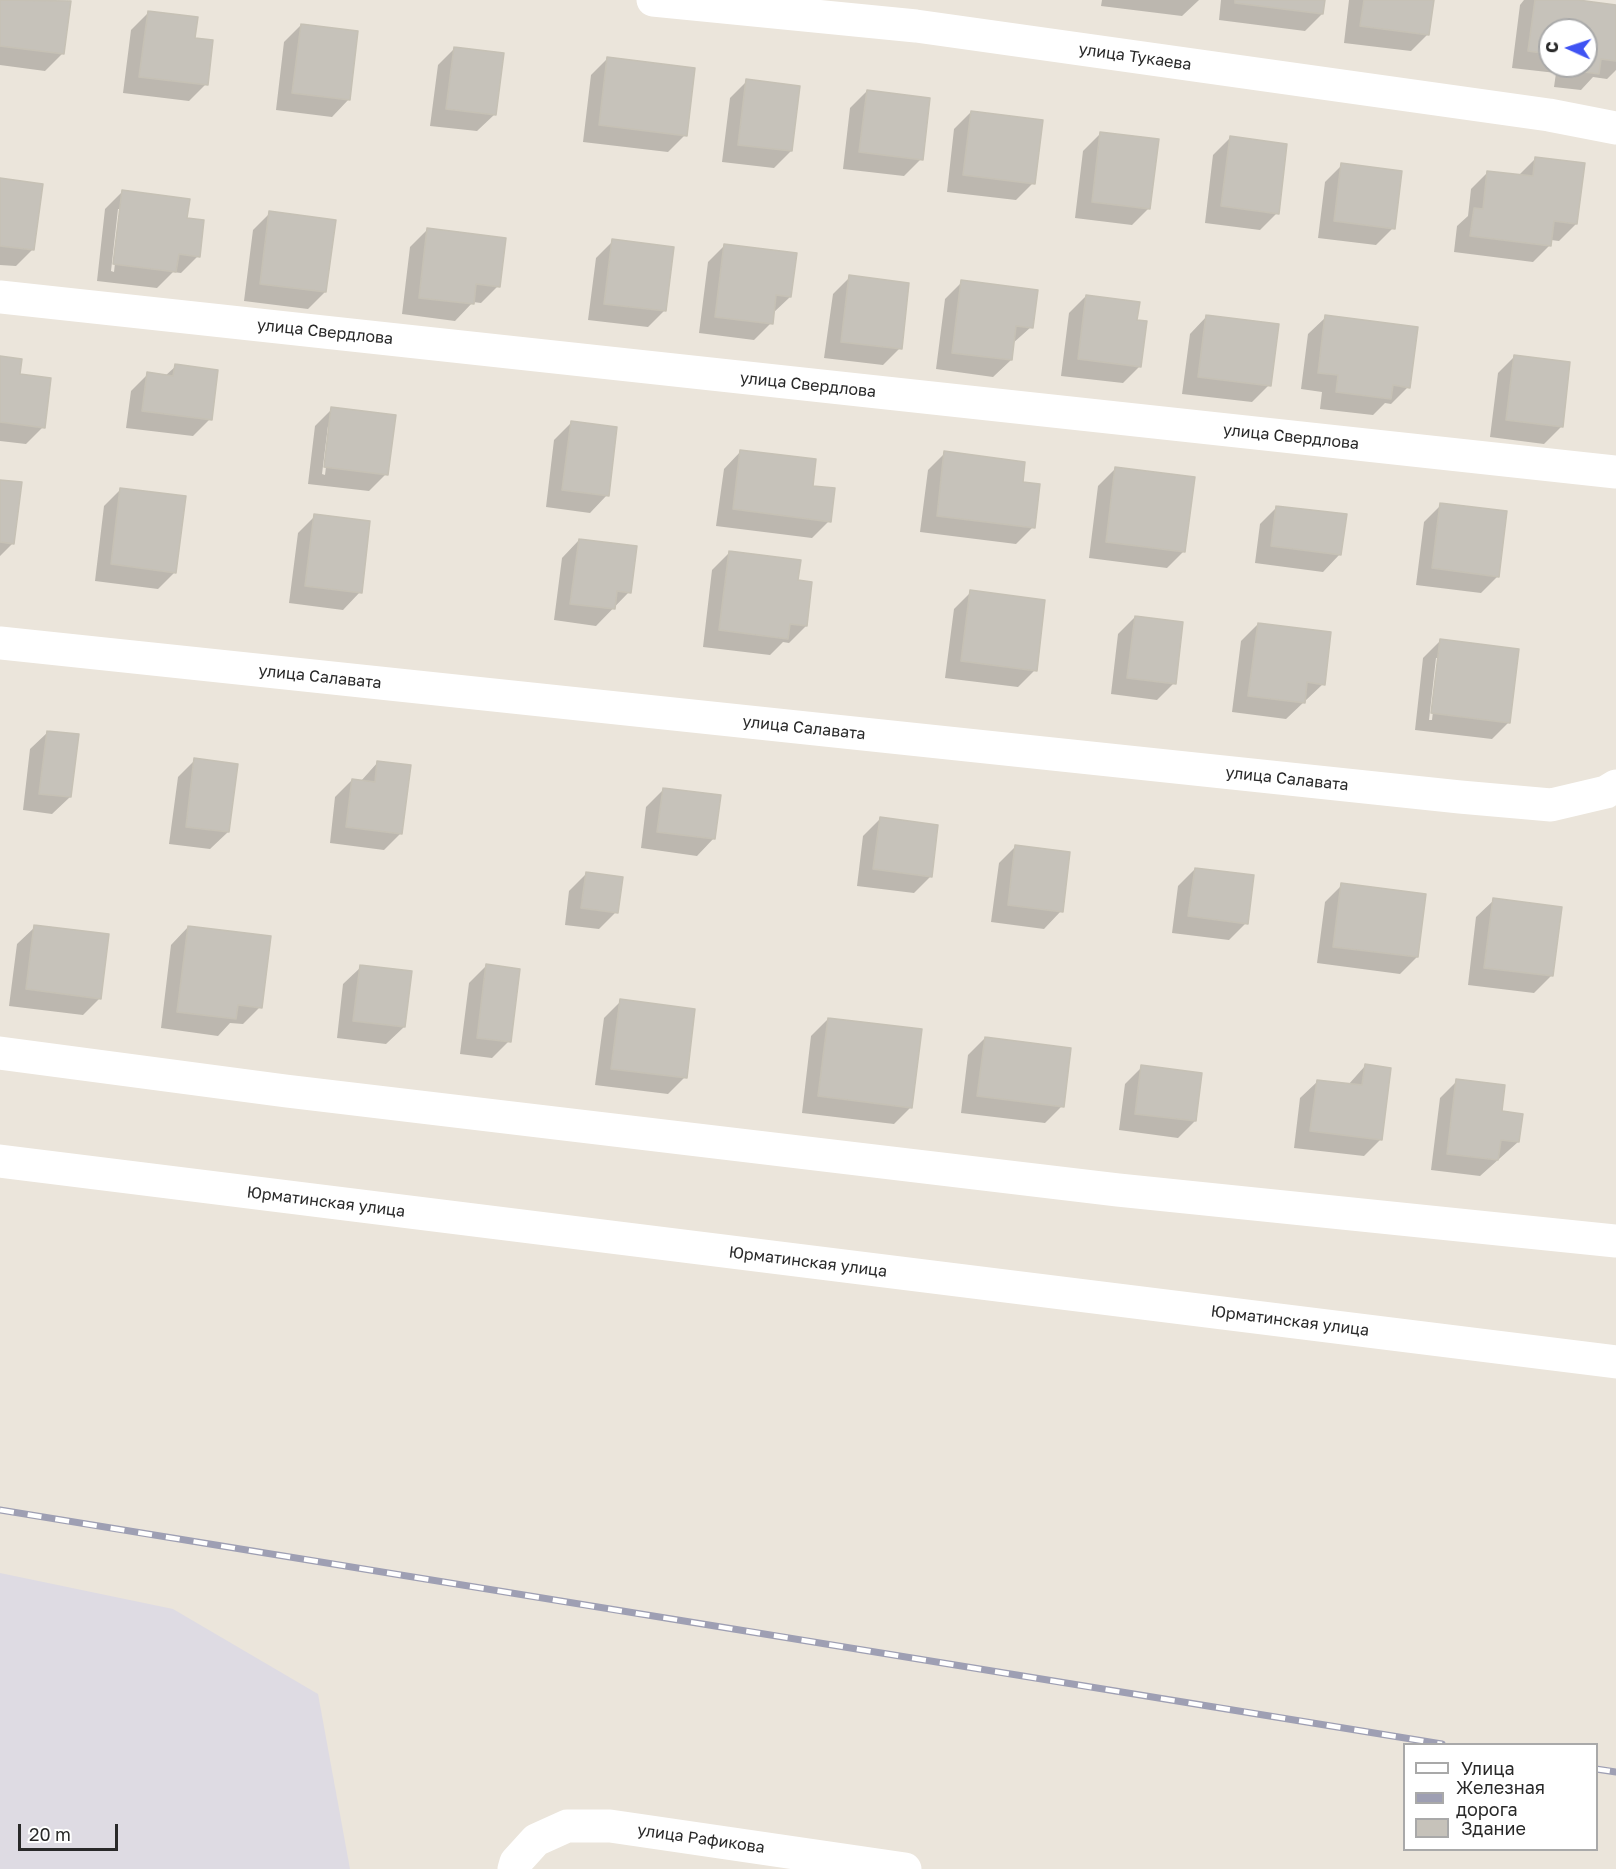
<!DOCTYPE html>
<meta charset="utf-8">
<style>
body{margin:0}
#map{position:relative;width:1616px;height:1869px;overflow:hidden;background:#ebe5db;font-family:"Golos Text",sans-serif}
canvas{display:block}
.legend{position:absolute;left:1403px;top:1743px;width:195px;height:108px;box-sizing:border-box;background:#fff;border:2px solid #a9a9a9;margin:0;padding:8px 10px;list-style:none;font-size:18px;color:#292929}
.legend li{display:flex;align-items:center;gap:12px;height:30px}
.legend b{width:30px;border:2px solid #a9a9a9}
.north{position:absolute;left:1538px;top:18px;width:60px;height:60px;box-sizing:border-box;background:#fff;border:2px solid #a9a9a9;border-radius:50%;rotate:273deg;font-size:16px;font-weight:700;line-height:24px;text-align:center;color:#292929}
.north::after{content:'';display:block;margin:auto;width:21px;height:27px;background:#3f53f3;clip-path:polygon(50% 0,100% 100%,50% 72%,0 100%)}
.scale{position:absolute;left:18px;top:1824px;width:100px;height:27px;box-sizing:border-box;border:3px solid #292929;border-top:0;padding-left:8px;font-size:18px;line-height:21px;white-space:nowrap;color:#292929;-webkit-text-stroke:4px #fff;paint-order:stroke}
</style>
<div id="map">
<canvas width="1616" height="1869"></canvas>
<ul class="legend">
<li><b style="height:8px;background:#fff"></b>Улица</li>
<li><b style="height:8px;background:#9e9fb3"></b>Железная дорога</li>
<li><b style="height:16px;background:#c6c2ba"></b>Здание</li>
</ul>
<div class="north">С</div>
<div class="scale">20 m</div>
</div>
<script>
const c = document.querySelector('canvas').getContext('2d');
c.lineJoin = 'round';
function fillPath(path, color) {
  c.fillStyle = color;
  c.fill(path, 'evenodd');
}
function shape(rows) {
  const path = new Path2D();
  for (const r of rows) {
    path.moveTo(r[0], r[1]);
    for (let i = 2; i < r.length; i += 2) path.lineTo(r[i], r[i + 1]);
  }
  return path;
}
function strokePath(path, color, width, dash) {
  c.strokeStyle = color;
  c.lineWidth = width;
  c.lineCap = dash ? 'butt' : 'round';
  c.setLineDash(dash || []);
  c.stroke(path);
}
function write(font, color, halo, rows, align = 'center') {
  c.font = font + ' "Golos Text",sans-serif';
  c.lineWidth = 6;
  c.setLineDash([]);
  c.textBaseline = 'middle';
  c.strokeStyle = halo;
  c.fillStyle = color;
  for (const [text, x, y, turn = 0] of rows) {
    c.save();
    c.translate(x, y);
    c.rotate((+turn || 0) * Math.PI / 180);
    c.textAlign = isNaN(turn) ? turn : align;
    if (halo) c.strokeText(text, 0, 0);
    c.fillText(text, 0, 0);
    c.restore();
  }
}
const industrial = shape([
 [0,1573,173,1609,318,1694,350,1869,0,1869]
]);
const shadow = shape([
 [0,0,69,2,62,54,45,71,0,65],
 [1102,0,1199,0,1182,16,1101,6],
 [1221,0,1324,0,1322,14,1305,31,1219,20],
 [1349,0,1432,0,1428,34,1411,51,1344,43],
 [1524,0,1577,0,1616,7,1616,70,1607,79,1593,77,1581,90,1554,87,1556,73,1512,68,1520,5],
 [1550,30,1586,30,1586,66,1550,66],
 [148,13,194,39,206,84,189,101,123,93,131,30],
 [301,25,349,99,332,117,276,110,284,42],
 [455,48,495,114,477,131,430,126,438,65],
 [608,58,685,135,668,152,583,142,591,75],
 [747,81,791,151,774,168,722,162,730,98],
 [867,91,921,159,904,176,843,169,850,108],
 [971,112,1033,183,1016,200,947,192,954,129],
 [1100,134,1149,208,1132,225,1075,218,1083,151],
 [1230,138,1277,213,1260,230,1205,223,1213,155],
 [1536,158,1576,224,1559,241,1551,240,1550,245,1533,262,1454,252,1457,226,1468,216,1471,189,1488,172,1518,176],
 [1342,165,1393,228,1376,245,1318,238,1325,182],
 [0,180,33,249,16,266,0,265],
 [122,192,185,219,198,256,181,273,173,272,157,288,97,281,105,209],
 [118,209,121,209,114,272,111,271],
 [270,213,325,292,308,309,244,301,253,230],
 [427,230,498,286,481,303,473,302,455,321,402,314,410,247],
 [613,241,665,310,648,327,588,320,596,258],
 [725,245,790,297,772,314,771,323,754,340,699,333,708,262],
 [850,277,900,348,883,365,824,358,833,294],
 [962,282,1031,327,1012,344,1011,360,993,377,936,369,945,299],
 [1086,296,1136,321,1140,366,1123,383,1061,376,1069,313],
 [1207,316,1269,385,1252,402,1182,394,1190,334],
 [1326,317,1408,387,1391,404,1385,403,1373,415,1320,409,1322,392,1301,389,1308,334],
 [1515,356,1561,427,1544,444,1490,437,1498,373],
 [0,358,18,375,43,427,26,444,0,441],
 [176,366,210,419,193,436,126,428,131,391,148,374,165,376],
 [332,409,386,474,369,491,308,484,315,426],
 [328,426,331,426,325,475,322,474],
 [571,423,607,495,590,513,546,507,554,440],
 [741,451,811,487,829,521,812,538,716,526,724,469],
 [945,453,1021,483,1033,527,1016,544,920,532,928,470],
 [1115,469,1184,551,1167,568,1089,558,1098,486],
 [0,481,13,543,0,556],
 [121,489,175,572,158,589,95,581,104,506],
 [1441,505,1498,576,1481,593,1416,585,1424,522],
 [1277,507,1340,554,1323,572,1255,563,1260,524],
 [315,516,360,592,343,610,289,603,298,533],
 [579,540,629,592,596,626,554,620,562,558],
 [729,553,796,581,806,626,789,643,783,642,770,655,703,647,712,570],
 [971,592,1035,670,1018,687,945,678,954,609],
 [1135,617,1174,683,1157,700,1111,694,1118,634],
 [1258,624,1323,684,1286,719,1232,712,1241,641],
 [1440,641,1509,722,1492,739,1415,730,1423,658],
 [1436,658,1439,658,1432,720,1429,720],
 [48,732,70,797,52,814,23,810,30,749],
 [195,760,228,832,210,849,169,844,178,777],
 [378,762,401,833,384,850,330,843,335,797,352,780,361,781],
 [663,790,714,838,697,856,641,848,646,807],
 [880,819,931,876,914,893,857,886,863,836],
 [1016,846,1061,911,1044,929,991,922,999,863],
 [1195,869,1246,923,1229,940,1172,933,1178,886],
 [586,874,616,912,599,929,565,925,569,891],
 [1342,885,1417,957,1400,974,1317,963,1325,902],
 [1494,900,1551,976,1534,993,1468,985,1476,917],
 [35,927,100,998,83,1015,9,1006,17,944],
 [188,927,260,1007,243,1024,230,1023,218,1036,161,1028,171,945],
 [486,966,509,1041,492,1058,460,1054,469,983],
 [361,967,404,1027,386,1044,337,1038,343,984],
 [621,1001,685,1077,668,1094,595,1085,604,1018],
 [828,1019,911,1107,894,1124,802,1113,811,1036],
 [985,1038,1062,1106,1045,1123,961,1113,968,1055],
 [1365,1066,1381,1139,1364,1156,1294,1148,1300,1098,1318,1081,1348,1085],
 [1142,1067,1195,1121,1178,1138,1119,1130,1125,1084],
 [1457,1081,1500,1113,1518,1142,1480,1176,1431,1170,1440,1098]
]);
const building = shape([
 [0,0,71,1,64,54,0,46,0,0],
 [1235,0,1325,0,1323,14,1235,3,1235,0],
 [1364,0,1434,0,1429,35,1360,26,1364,0],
 [1535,0,1578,0,1616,5,1616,61,1601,59,1599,74,1571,70,1571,66,1586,66,1586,30,1550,30,1550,54,1528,51,1535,0],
 [148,11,198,17,195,38,213,40,208,85,139,77,148,11],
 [301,24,358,31,350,100,292,93,301,24],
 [454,47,504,53,496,115,446,109,454,47],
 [607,57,695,68,687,136,599,125,607,57],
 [746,79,800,86,792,151,738,145,746,79],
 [867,90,930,98,923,160,859,152,867,90],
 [971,111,1043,120,1035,184,963,175,971,111],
 [1100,132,1159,139,1150,209,1092,202,1100,132],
 [1230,136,1287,144,1279,214,1221,206,1230,136],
 [1535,157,1585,163,1577,224,1554,221,1551,246,1470,236,1474,208,1483,209,1487,171,1533,176,1535,157],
 [1341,163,1402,171,1395,229,1334,221,1341,163],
 [0,178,43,184,34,250,0,246,0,178],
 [122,190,190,199,187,218,204,220,200,257,179,254,176,272,113,264,122,190],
 [269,211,336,220,326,292,260,284,269,211],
 [427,228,506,238,500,287,476,284,474,304,419,298,427,228],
 [612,239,674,247,666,311,604,304,612,239],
 [724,244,797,253,791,297,776,295,773,324,715,317,724,244],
 [849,275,909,283,902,349,841,342,849,275],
 [961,280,1038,290,1033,328,1016,326,1012,360,952,353,961,280],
 [1086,295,1140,302,1137,320,1147,321,1141,367,1078,359,1086,295],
 [1206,315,1279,324,1271,386,1198,377,1206,315],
 [1325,315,1418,327,1410,388,1393,385,1391,399,1336,392,1338,375,1318,373,1325,315],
 [1514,355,1570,362,1563,427,1506,420,1514,355],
 [0,356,22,359,20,374,51,378,45,428,0,422,0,356],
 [175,364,218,370,212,420,142,411,147,372,173,376,175,364],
 [331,407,396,415,388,475,324,467,331,407],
 [571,421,617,427,609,496,562,490,571,421],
 [740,450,816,459,813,486,835,488,831,522,733,509,740,450],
 [944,451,1025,462,1023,482,1040,484,1035,528,937,516,944,451],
 [1115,467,1195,477,1185,552,1106,542,1115,467],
 [0,480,22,482,14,544,0,542,0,480],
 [120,488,186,496,176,573,111,564,120,488],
 [1440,503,1507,511,1499,577,1432,568,1440,503],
 [1276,506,1347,514,1341,555,1271,546,1276,506],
 [314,514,370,521,362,593,305,586,314,514],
 [579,539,637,546,631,593,617,591,615,609,570,604,579,539],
 [729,551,801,560,798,580,812,582,807,626,790,624,788,639,719,630,729,551],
 [970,590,1045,600,1037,671,961,661,970,590],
 [1135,616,1183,622,1176,684,1127,678,1135,616],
 [1258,623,1331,632,1325,685,1307,682,1305,703,1248,696,1258,623],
 [1440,639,1519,649,1510,723,1431,713,1440,639],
 [47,731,79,734,71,797,39,794,47,731],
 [194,758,238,764,229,832,186,827,194,758],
 [377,761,411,765,402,834,346,827,352,779,375,782,377,761],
 [663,788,721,795,715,839,657,832,663,788],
 [880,817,938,825,932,877,873,869,880,817],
 [1015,845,1070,852,1063,912,1008,905,1015,845],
 [1195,868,1254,875,1248,924,1188,916,1195,868],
 [586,872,623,877,618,913,581,908,586,872],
 [1341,883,1426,894,1418,957,1333,947,1341,883],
 [1493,898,1562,907,1553,976,1484,968,1493,898],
 [34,925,109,934,101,999,26,989,34,925],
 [188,926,271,936,262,1008,238,1005,236,1019,177,1012,188,926],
 [486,964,520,969,511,1042,477,1038,486,964],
 [360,965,412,971,405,1027,353,1021,360,965],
 [620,999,695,1009,687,1078,611,1069,620,999],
 [828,1018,922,1029,912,1108,818,1096,828,1018],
 [985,1037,1071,1048,1064,1107,977,1096,985,1037],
 [1365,1064,1391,1068,1382,1140,1310,1131,1317,1080,1362,1085,1365,1064],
 [1141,1065,1202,1073,1196,1121,1135,1114,1141,1065],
 [1456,1079,1505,1085,1502,1111,1523,1114,1519,1142,1501,1140,1498,1160,1447,1154,1456,1079]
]);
const street = shape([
 [653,0,916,26,1549,115,1616,128],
 [0,297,1616,472],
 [0,643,1460,797,1551,805,1606,792,1616,786],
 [0,1053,286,1091,1118,1190,1616,1241],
 [514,1869,516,1862,536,1840,567,1826,610,1826,905,1869]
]);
const secondary = shape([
 [0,1161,1616,1362]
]);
const rail = shape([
 [0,1510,1442,1744],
 [1596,1769,1616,1772]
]);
const streetNames = [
 ["улица Тукаева",1135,57,8],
 ["улица Свердлова",325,332,6],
 ["улица Свердлова",808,385,6],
 ["улица Свердлова",1291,437,6],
 ["улица Салавата",320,677,6],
 ["улица Салавата",804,728,6],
 ["улица Салавата",1287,779,6],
 ["Юрматинская улица",326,1202,7],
 ["Юрматинская улица",808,1262,7],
 ["Юрматинская улица",1290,1321,7],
 ["улица Рафикова",701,1839,8]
];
fillPath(industrial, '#dedbe3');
fillPath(shadow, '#0003');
fillPath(building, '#c6c2ba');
strokePath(building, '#c6c1b5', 1.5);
strokePath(street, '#fff', 33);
strokePath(secondary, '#fff', 33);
strokePath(rail, '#9e9fb3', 7);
strokePath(rail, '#fff', 4.5, [14]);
write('16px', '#292929', '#fff', streetNames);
</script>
